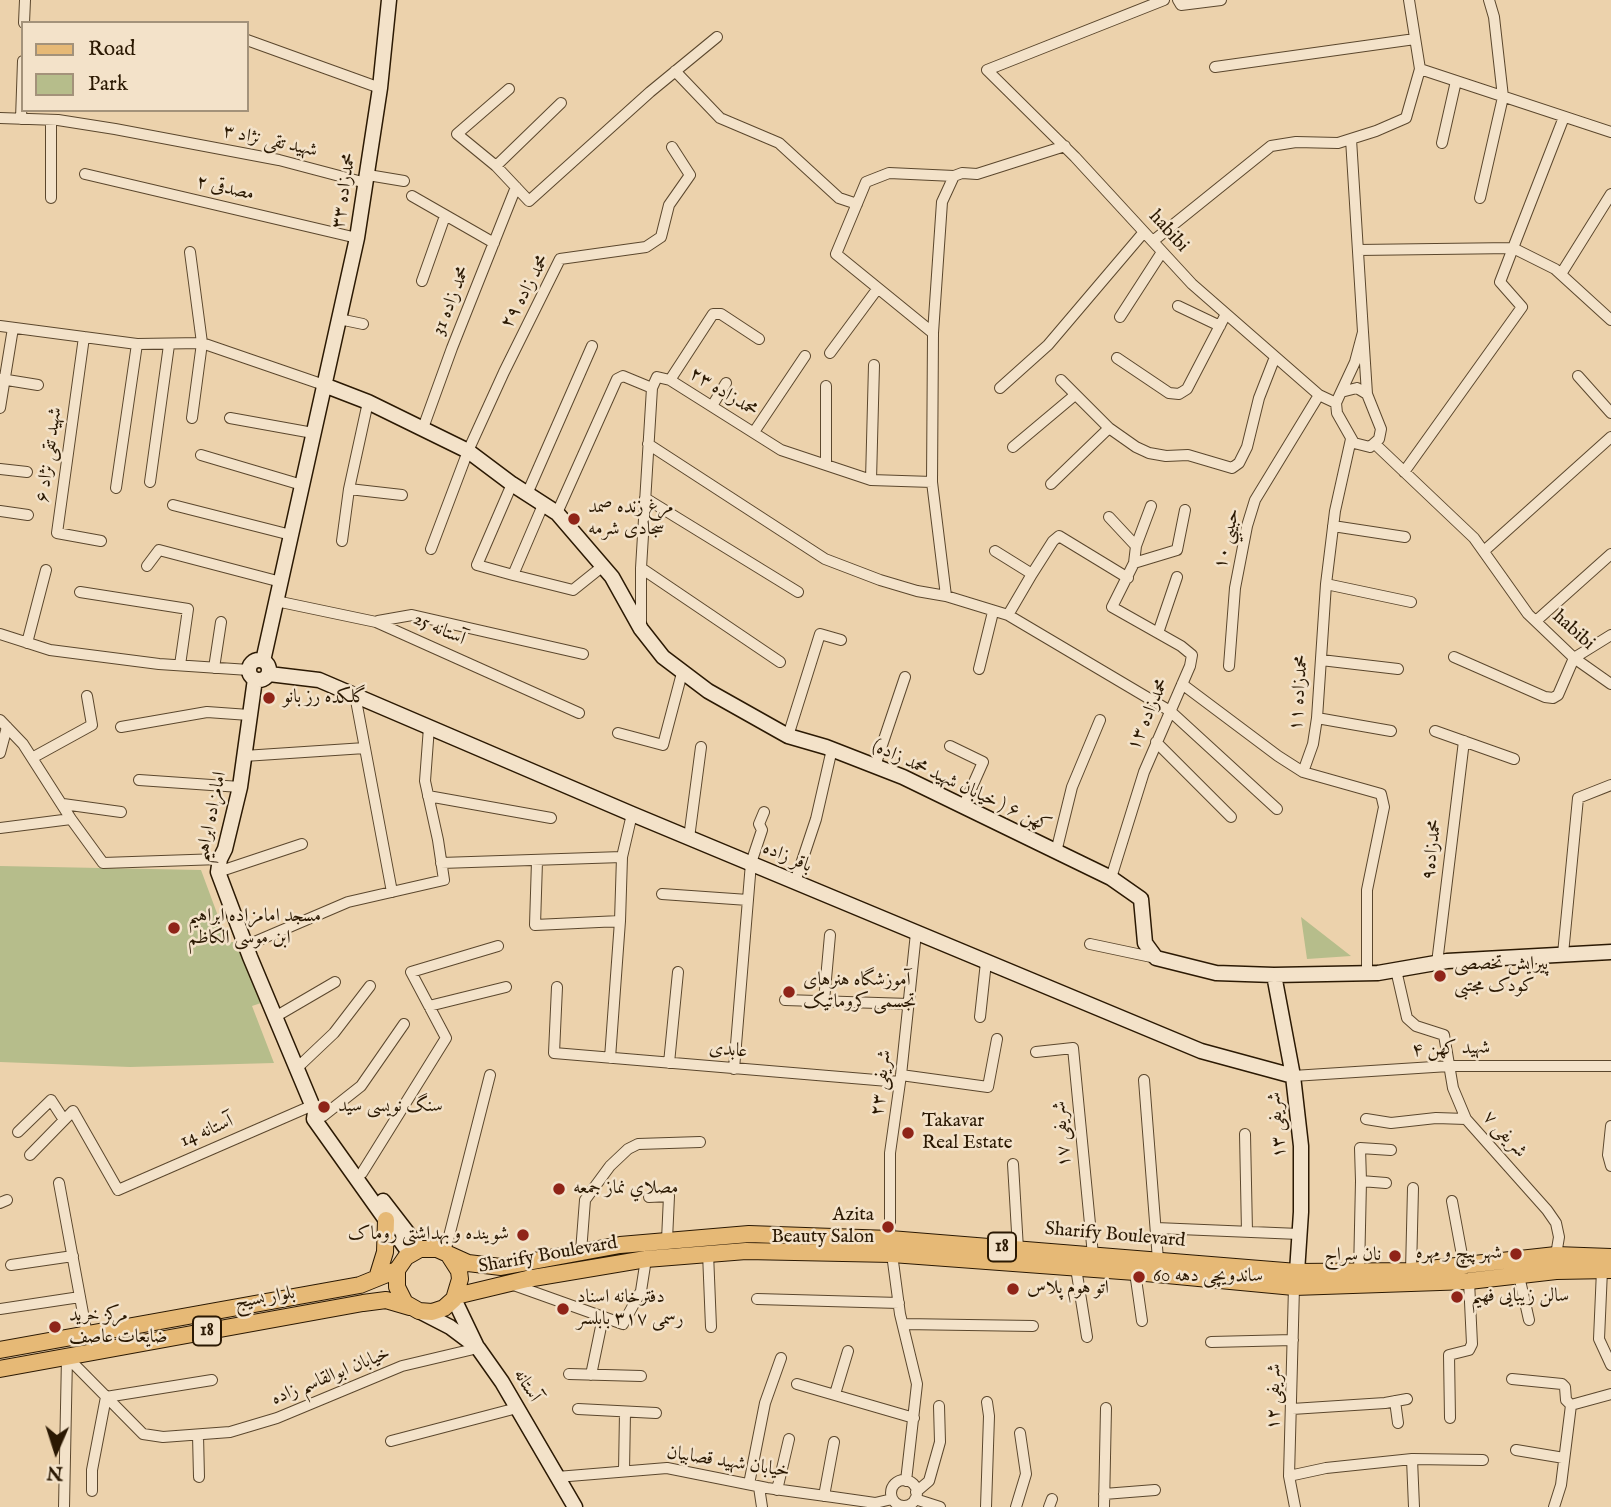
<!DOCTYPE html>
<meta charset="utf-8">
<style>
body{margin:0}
#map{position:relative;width:1611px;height:1507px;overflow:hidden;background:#ecd2ac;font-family:"IM FELL English",serif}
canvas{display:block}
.legend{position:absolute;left:21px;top:21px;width:228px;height:91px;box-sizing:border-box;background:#f3e2c9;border:2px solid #a3927a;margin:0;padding:9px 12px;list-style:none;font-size:21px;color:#2b1903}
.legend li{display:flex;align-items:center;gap:14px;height:35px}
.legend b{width:35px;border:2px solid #a3927a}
.north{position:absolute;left:21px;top:1416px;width:70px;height:70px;-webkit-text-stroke:5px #f3e2c9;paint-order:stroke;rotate:183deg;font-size:19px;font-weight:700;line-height:28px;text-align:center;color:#2b1903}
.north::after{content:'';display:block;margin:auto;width:24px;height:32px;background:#2b1903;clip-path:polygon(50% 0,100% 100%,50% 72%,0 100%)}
</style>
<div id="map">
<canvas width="1611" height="1507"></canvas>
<ul class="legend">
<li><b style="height:9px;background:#e6b976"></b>Road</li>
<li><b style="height:19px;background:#b6bd8b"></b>Park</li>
</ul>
<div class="north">N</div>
</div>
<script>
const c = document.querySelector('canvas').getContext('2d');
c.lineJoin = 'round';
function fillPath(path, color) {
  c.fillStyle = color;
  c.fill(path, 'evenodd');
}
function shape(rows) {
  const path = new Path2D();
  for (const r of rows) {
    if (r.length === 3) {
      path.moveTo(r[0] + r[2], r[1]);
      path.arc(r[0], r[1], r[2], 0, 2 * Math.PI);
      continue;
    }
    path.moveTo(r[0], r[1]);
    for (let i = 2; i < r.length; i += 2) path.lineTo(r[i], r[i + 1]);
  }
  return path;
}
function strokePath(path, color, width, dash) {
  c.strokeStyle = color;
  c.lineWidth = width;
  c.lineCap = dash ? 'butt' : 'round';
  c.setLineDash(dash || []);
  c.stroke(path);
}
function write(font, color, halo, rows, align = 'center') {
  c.font = font + ' "IM FELL English",Amiri,serif';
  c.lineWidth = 5;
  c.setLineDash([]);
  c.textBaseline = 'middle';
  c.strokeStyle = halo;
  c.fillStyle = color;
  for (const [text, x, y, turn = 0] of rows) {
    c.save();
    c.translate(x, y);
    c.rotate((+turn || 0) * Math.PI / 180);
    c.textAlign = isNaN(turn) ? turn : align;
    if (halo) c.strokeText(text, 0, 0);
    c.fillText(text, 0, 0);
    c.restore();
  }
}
const green = shape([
 [0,866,201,870,228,943,237,941,261,1003,252,1006,274,1063,130,1067,0,1062],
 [1301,917,1351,956,1307,959]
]);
const street = shape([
 [1164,0,987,70,1075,157,1192,284,1319,395,1336,403],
 [1178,0,1181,5,1221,0],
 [24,23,25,0],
 [247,40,380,88],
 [1215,67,1415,39],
 [1420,69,1611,132],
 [675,71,720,118,779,143,839,198,857,204],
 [509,89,457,134,496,166,529,201,650,92,717,37],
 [0,118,58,120,115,129,279,160,366,183],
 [21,119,23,61],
 [51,120,51,198],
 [1351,139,1363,332],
 [1442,143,1456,81],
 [496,166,561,103],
 [85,174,357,238],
 [368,175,404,181],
 [412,196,494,243],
 [1480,198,1503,97,1494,17,1489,0],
 [1153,241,1271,146,1296,142,1338,143,1376,131,1406,118,1420,69,1409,0],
 [1358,250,1513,248,1564,117],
 [190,252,202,343,192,418],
 [1561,274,1611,194],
 [422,281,445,216],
 [1178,306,1220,326],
 [1120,317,1162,252],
 [339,319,363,324],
 [0,326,137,344,202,343,324,385],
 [933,333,836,254,866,182,889,173,954,176],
 [84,337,57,533,101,541],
 [830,353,878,288],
 [1117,358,1169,393,1179,394,1187,389,1226,314],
 [1578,376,1611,413],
 [1,379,38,385],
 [670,380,713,314,721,314,759,339],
 [1061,380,1109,428],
 [1000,388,1048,345,1144,232],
 [1357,388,1367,394,1381,429,1379,439,1370,447,1354,443,1337,413,1336,403,1341,392,1357,388],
 [1341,392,1355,362,1363,332,1367,394],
 [712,406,726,383],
 [0,408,13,328],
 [230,418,313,433],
 [423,428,452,348,516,187],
 [754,432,805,356],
 [1351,439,1335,511,1326,584,1317,718,1313,744,1303,772,1381,794,1384,807,1367,890,1367,973],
 [648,444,825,559,880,580,917,591,946,596],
 [1375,444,1474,538,1528,614,1574,658,1611,684],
 [1013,447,1075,395],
 [201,455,302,485],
 [826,465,826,386],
 [0,469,27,472],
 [1404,472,1522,307,1500,282,1513,248,1555,269,1611,320],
 [871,480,874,365],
 [150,482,169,345],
 [512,484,477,565,513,575,543,505],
 [1051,484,1109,428,1136,447,1149,453,1166,456,1188,455,1232,468,1239,463,1247,447,1259,398,1275,357],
 [116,488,137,344],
 [349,489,402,495],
 [527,494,592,346],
 [645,498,798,592],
 [173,505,291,535],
 [0,511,28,515],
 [557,513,617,379,623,376,652,388],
 [1109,517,1136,546],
 [1333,526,1405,537],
 [342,541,349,489,368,402],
 [431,549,468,451,504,372,560,259,646,247,661,237,669,205,690,175,672,147],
 [995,551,1032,574],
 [1484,551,1611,437],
 [1134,563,1177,550,1185,510],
 [147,566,159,550,281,582],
 [641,568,780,662],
 [513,575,573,590,603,566],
 [1128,578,1059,536,1053,541,1032,574,1008,615,1170,711,1277,809],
 [1326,584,1411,602],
 [80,592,188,609,180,665],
 [276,601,376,622,579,713],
 [1008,615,946,596,932,482,933,333,942,202,954,176,962,173,977,174,1065,146],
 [378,621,412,615,583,654],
 [1536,621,1611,554],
 [641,626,641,568,652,388,657,377,670,380,781,450,871,480,932,482],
 [1158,633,1177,577],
 [0,634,50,650,159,664,249,670],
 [27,643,46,570],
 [1454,657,1545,697,1553,698,1558,695,1574,658,1611,635],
 [1321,660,1398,669],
 [1229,666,1235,588,1247,526,1255,500,1319,395],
 [214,668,221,622],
 [979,669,993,612],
 [1182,684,1278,756,1303,772],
 [355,695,392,892],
 [1317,718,1391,731],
 [0,720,23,744,71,819,103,863,220,859],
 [121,727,207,712,249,715],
 [1435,731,1514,759],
 [618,733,663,745,682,673],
 [788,736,820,634,841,640],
 [1156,742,1231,817],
 [950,746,983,762,963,807],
 [0,753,7,727],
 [244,756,365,748],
 [32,758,92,725,87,696],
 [875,766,905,677],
 [139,780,240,787],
 [428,796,551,818],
 [63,804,121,812],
 [0,828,71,819],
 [689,838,701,747],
 [1056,852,1072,787,1100,720],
 [537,861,535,925,620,921],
 [441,863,622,857],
 [218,872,302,844],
 [1111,878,1144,772,1190,666,1192,655,1181,646,1112,607,1134,563,1136,546,1151,506],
 [795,882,816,819,832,749],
 [662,894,748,900],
 [1090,944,1156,958],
 [245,946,348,902,444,880,438,840,425,781,429,727],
 [1563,954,1578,798,1611,785],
 [1437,963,1464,741],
 [1396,970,1407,1018,1416,1026,1444,1035,1453,1088,1466,1119,1547,1210,1556,1223,1559,1237,1556,1255],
 [557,987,554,1053,900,1082],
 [785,1000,909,1004],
 [824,1001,830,935],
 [429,1006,506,987],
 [275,1017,335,982],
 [980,1017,986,962],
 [1036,1052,1073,1048,1093,1255],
 [610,1058,620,921,622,857,632,814],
 [669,1063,678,972],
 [296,1069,334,1033,370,986],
 [734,1069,751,863,762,830,759,824,764,812],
 [901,1075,988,1087,997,1039],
 [1293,1076,1449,1066,1611,1066],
 [1144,1080,1158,1260],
 [323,1116,361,1086,404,1024],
 [1366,1119,1391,1123,1436,1118,1466,1119],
 [1611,1126,1608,1155,1611,1166],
 [18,1132,51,1100,64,1120],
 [1245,1134,1247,1232],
 [30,1155,73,1111,118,1190,311,1106],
 [1013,1164,1018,1249],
 [362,1173,446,1038,411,972,498,946],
 [1361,1181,1360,1148,1391,1150],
 [59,1183,87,1335],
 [649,1197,669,1196,667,1240],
 [1452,1201,1464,1266],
 [0,1203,7,1200],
 [1156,1228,1299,1234],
 [890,1239,890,1153,901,1075,916,933],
 [445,1252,490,1075],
 [581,1252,585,1200,610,1166,628,1149,638,1144,700,1142],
 [708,1253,711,1327],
 [892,1254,900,1314,917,1384,906,1481],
 [11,1265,73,1256],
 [1076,1268,1087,1337],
 [1602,1270,1599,1339,1611,1365],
 [1411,1271,1413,1188],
 [1135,1272,1142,1321],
 [1359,1273,1361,1181,1386,1183],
 [1519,1276,1529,1320],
 [511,1284,623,1324,641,1291,646,1259],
 [1294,1287,1289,1476,1295,1507],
 [757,1299,899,1303],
 [0,1309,80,1297],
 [903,1324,1033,1326],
 [1211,1342,1293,1340],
 [569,1374,641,1376],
 [591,1375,603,1317],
 [1512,1379,1562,1384,1565,1387,1566,1400,1571,1405],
 [797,1384,914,1418],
 [835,1394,848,1351],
 [106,1397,212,1380],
 [1395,1401,1398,1423],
 [578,1409,656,1413],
 [1292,1409,1385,1403,1407,1399],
 [1450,1418,1449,1355,1469,1350,1472,1344,1469,1281],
 [198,1435,199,1477],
 [391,1441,517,1408],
 [1516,1450,1564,1458],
 [1412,1459,1414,1507],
 [624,1471,625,1412],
 [1289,1476,1326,1468,1412,1459,1483,1460],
 [557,1477,667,1468,767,1488,833,1497,875,1503,892,1499],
 [904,1493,13],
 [749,1484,765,1403,781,1358],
 [759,1487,762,1507],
 [777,1490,789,1439],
 [92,1491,92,1470,106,1397],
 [916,1492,929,1481,940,1442,939,1406],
 [1104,1494,1155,1490],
 [824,1496,834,1442],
 [915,1499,940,1507],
 [64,1507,67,1357,143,1434,163,1437,230,1432,277,1418,402,1366,478,1348],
 [986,1507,989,1416,987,1402],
 [1016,1507,1026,1474,1020,1433],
 [1049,1507,1052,1499],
 [1104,1507,1106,1408],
 [1554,1507,1561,1485,1571,1405,1611,1394]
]);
const secondary = shape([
 [324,385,368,402,468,451,512,484,557,513,612,577,641,629,663,657,708,691,788,736,826,747,903,777,1111,878,1141,899,1145,943,1156,958,1216,973,1274,975,1378,973,1447,961,1611,952],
 [259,670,10],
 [263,661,357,238,380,88,389,0],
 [269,674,319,680,632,814,1201,1051,1293,1076],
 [255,679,240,787,225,849,220,859,218,872,250,957,315,1112,314,1119,410,1254],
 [1274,975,1293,1076,1301,1146,1301,1212,1297,1272],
 [383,1201,420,1249],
 [454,1299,477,1347],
 [419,1311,450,1327,478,1348,502,1382,575,1507]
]);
const primary = shape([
 [450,1257,459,1271,460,1279,454,1299,444,1308,432,1312,419,1311,405,1303,397,1287,397,1270,406,1257,420,1249,437,1249,468,1263,501,1267,620,1245,749,1234,890,1239,1297,1272,1411,1271,1556,1255,1611,1257],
 [377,1278,385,1252,386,1220],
 [456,1296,527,1279,646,1259,746,1251,892,1254,1135,1272,1294,1287,1469,1281,1556,1271,1611,1270],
 [0,1350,360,1285,397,1270],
 [0,1369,363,1303,386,1300,410,1307]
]);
const markers = [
 [574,519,7,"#8f2418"],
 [269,698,7,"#8f2418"],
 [174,928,7,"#8f2418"],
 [1440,976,7,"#8f2418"],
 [789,992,7,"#8f2418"],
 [324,1107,7,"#8f2418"],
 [908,1133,7,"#8f2418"],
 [559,1189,7,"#8f2418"],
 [888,1227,7,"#8f2418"],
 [523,1235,7,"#8f2418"],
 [1516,1254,7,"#8f2418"],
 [1395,1256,7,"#8f2418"],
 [1139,1277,7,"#8f2418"],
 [1013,1289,7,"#8f2418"],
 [1457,1297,7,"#8f2418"],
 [563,1309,7,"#8f2418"],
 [55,1327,7,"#8f2418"]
];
const shields = [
 [1002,1247,28],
 [207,1331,28]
];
const shieldNames = [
 ["18",1002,1247],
 ["18",207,1331]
];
const streetNames = [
 ["شهید تقی نژاد ۳",270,142,12],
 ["مصدقی ۲",225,189,13],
 ["محمدزاده ۳۳",345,191,-81],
 ["habibi",1168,232,48],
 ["محمد زاده ۲۹",526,292,-61],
 ["محمد زاده 31",452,301,-68],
 ["محمدزاده ۲۳",723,393,32],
 ["شهید تقی نژاد ۶",50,455,-82],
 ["حبيبي ١٠",1228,539,-77],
 ["آستانه 25",439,630,24],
 ["habibi",1573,631,42],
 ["محمدزاده ۱۱",1300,693,-85],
 ["محمدزاده ۱۳",1149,715,-66],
 ["کهن ۶ ( خیابان شهید محمد زاده)",961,787,25],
 ["امامزاده ابراهیم",212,817,-78],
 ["محمدزاده۹",1433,850,-83],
 ["باقر زاده",787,858,23],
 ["شهید کهن ۴",1451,1050,-2],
 ["عابدی",728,1051,5],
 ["شریفی ۲۳",882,1083,-83],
 ["شریفی ۱۳",1278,1125,-95],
 ["آستانه 14",207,1132,-23],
 ["شریفی ۱۷",1063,1134,-95],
 ["شریفی ۷",1504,1135,48],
 ["Sharify Boulevard",1115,1236,5],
 ["Sharify Boulevard",548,1256,-10],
 ["بلوار بسیج",265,1299,-10],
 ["خیابان ابوالقاسم زاده",331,1377,-22],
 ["آستانه",526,1386,59],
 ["شریفی ۱۲",1275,1397,-89],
 ["خیابان شهید قصابیان",728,1463,9]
];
const poiNames = [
 ["مرغ زنده صمد",588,508],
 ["سجادی شرمه",588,530],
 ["گلکده رز بانو",283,698],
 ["مسجد امامزاده ابراهیم",188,917],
 ["ابن موسی الکاظم",188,939],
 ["پیرایش تخصصی",1454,965],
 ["کودک مجتبی",1454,987],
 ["آموزشگاه هنرهای",803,981],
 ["تجسمی کروماتیک",803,1003],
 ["سنگ نویسی سید",338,1107],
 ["Takavar",922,1122],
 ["Real Estate",922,1144],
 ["مصلاي نماز جمعه",573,1189],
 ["Azita",874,1216,"right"],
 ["Beauty Salon",874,1238,"right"],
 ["شوینده و بهداشتی روماک",509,1235,"right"],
 ["شهر پیچ و مهره",1502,1254,"right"],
 ["نان سراج",1381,1256,"right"],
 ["ساندویچی دهه 60",1153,1277],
 ["اتو هوم پلاس",1027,1289],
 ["سالن زیبایی فهیم",1471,1297],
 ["دفترخانه اسناد",577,1298],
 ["رسمی ۳۱۷ بابلسر",577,1320],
 ["مرکز خرید",69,1316],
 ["ضایعات عاصف",69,1338]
];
fillPath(green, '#b6bd8b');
strokePath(street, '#5b472d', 12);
strokePath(secondary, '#2b1903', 17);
strokePath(primary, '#2b1903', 18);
strokePath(street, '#f3e2c9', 10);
strokePath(secondary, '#f3e2c9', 14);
strokePath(primary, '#e6b976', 16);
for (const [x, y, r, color] of markers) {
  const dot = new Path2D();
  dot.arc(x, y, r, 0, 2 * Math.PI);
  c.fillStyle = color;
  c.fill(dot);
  strokePath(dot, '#f3e2c9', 2.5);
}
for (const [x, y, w] of shields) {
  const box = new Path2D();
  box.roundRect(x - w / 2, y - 14.5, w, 29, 5);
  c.fillStyle = '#f3e2c9';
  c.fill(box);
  strokePath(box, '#2b1903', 2);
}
write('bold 18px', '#2b1903', null, shieldNames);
write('19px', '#2b1903', '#f3e2c9', streetNames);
write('19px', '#2b1903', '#f3e2c9', poiNames, 'left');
</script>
